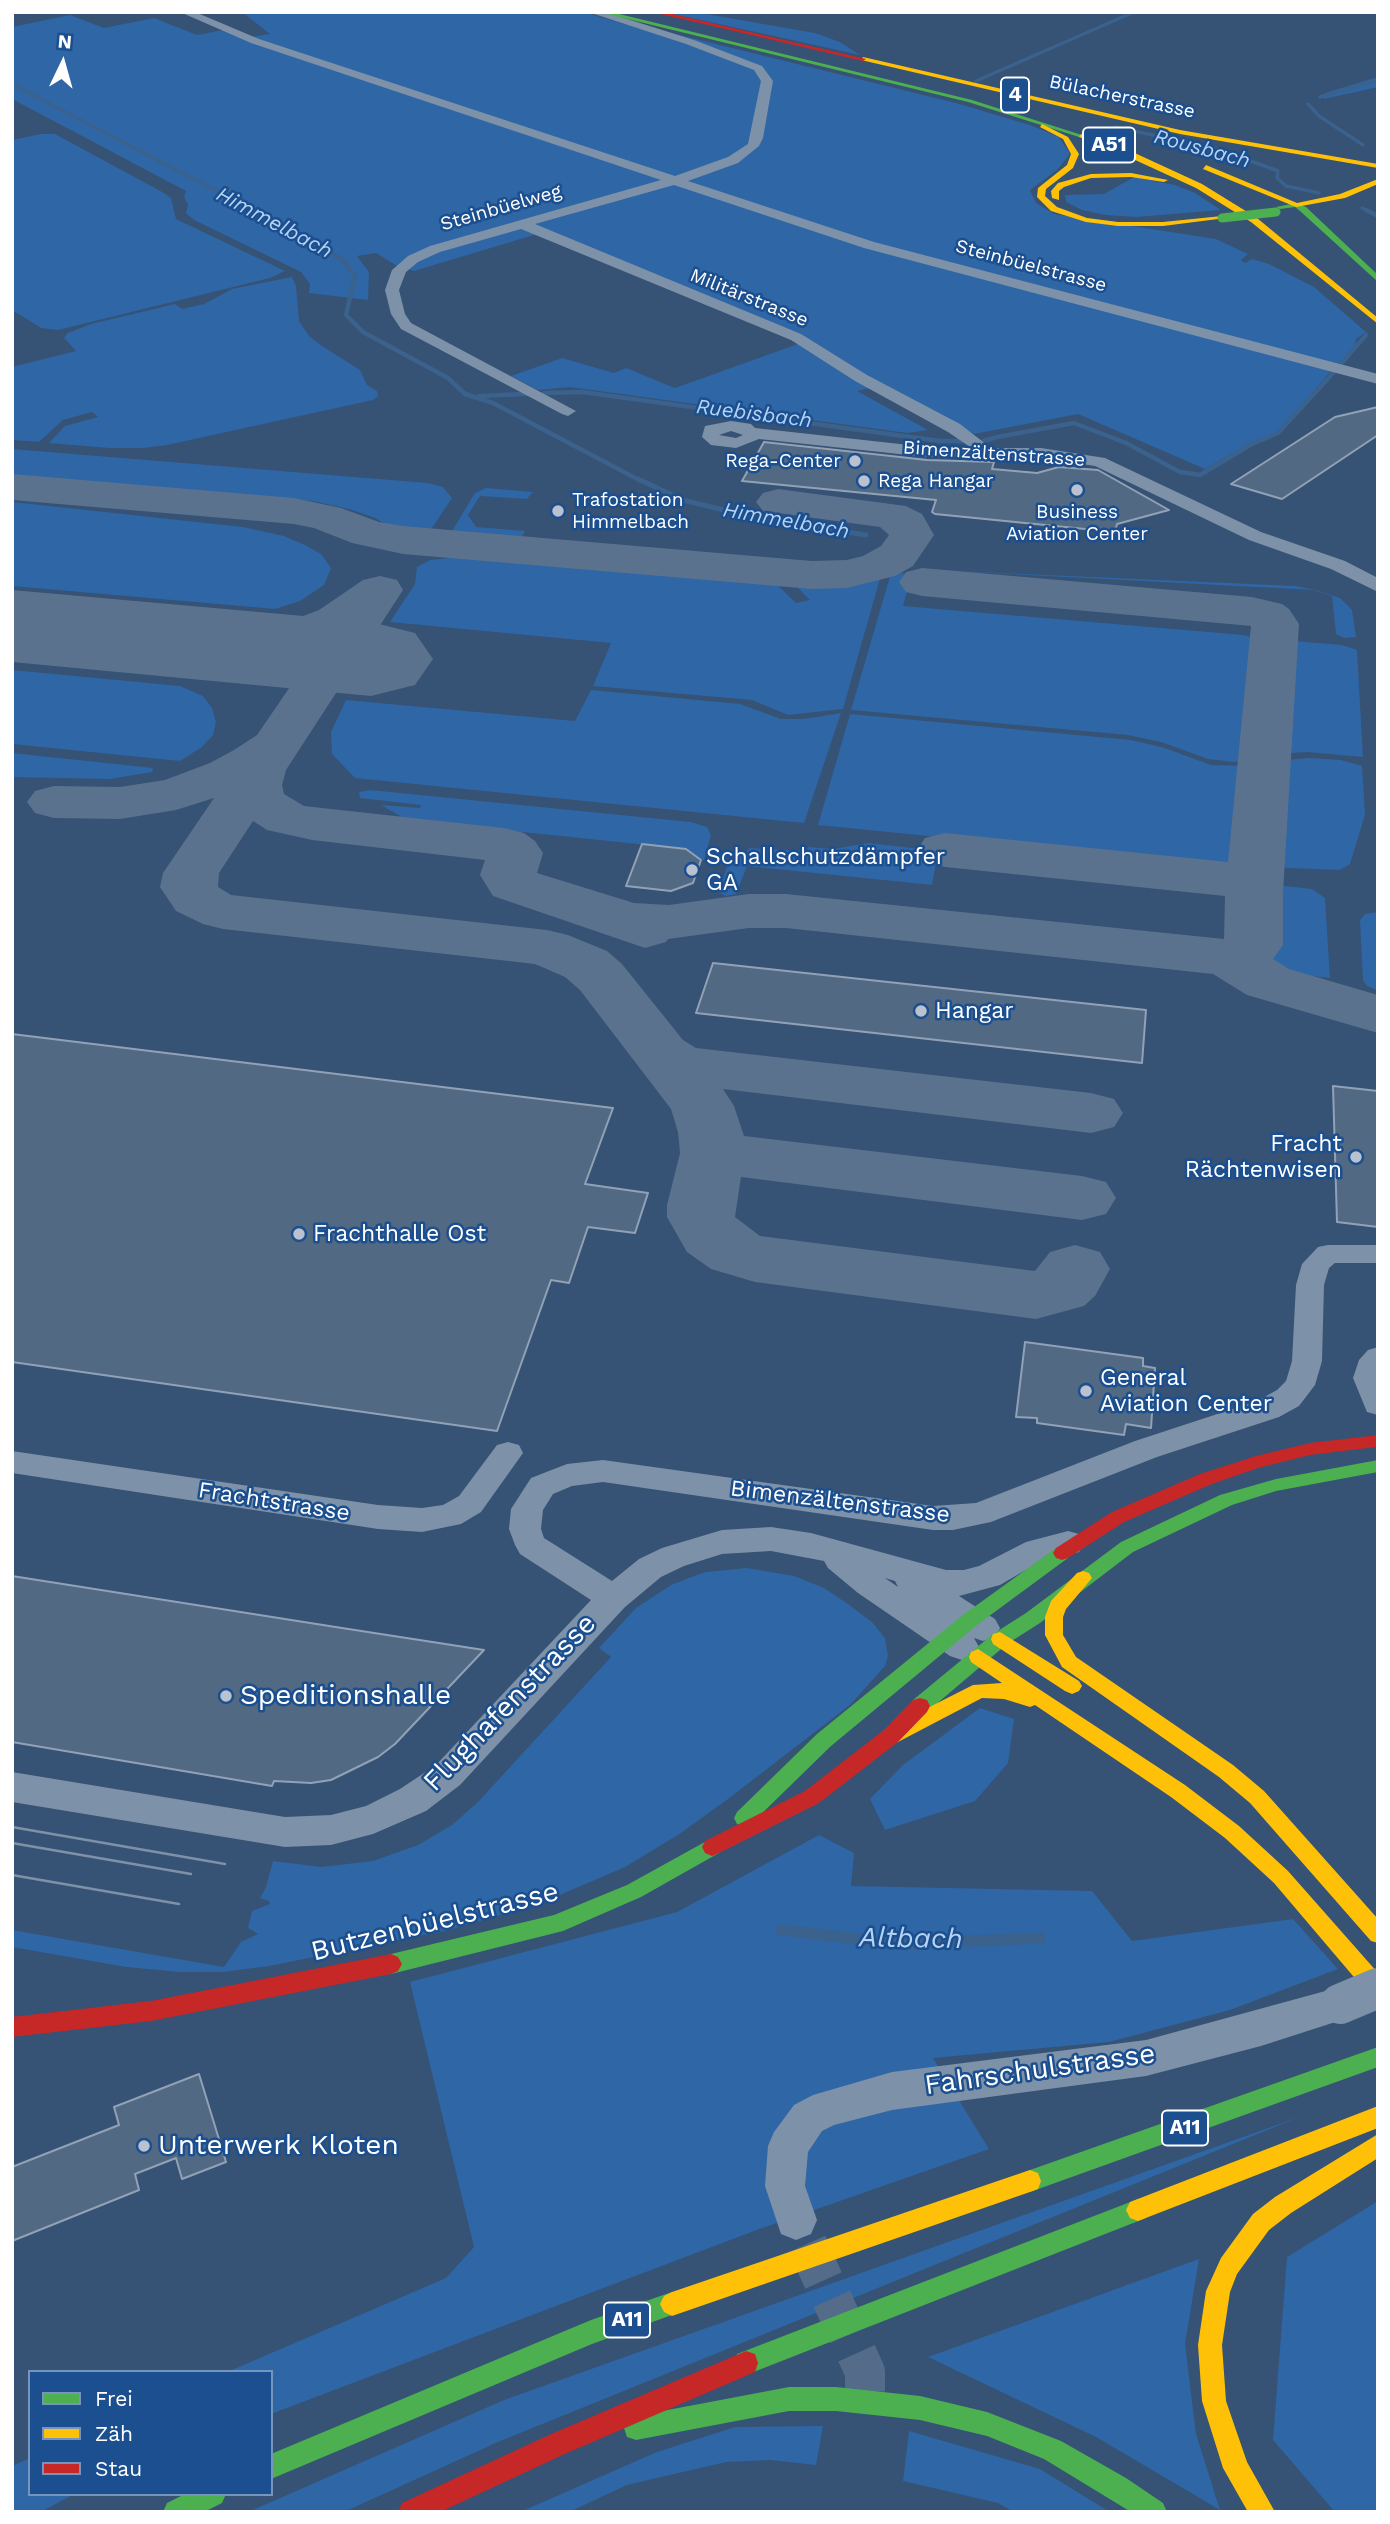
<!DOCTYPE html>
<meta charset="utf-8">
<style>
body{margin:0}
#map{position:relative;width:1390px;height:2524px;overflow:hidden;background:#365274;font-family:"Work Sans",sans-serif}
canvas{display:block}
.frame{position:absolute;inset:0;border:14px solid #fff;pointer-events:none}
.legend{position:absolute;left:28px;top:2370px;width:245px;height:126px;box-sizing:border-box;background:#1b4f8f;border:2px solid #7695bc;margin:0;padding:9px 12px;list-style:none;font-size:21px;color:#fff}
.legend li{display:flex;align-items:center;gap:14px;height:35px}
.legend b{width:35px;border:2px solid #7695bc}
.north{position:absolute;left:28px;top:28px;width:70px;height:70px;-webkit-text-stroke:5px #1b4f8f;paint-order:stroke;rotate:5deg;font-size:19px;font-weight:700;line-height:28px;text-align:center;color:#fff}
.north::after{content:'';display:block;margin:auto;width:24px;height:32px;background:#fff;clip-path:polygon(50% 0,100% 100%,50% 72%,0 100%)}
</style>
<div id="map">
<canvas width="1390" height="2524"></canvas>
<div class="frame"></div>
<ul class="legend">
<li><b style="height:9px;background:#4caf50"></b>Frei</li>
<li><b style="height:9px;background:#ffc107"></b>Zäh</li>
<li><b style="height:9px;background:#c62828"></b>Stau</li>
</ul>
<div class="north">N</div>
</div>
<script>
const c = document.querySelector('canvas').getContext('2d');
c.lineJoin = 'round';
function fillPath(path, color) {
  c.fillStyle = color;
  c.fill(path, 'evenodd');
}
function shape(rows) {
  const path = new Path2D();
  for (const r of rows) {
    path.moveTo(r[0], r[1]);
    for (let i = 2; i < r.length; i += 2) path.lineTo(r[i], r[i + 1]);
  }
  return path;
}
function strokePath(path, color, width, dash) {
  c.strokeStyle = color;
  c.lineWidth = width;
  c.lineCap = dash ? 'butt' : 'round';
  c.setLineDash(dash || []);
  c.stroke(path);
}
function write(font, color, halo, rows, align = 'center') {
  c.font = font + ' "Work Sans",sans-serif';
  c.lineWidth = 5;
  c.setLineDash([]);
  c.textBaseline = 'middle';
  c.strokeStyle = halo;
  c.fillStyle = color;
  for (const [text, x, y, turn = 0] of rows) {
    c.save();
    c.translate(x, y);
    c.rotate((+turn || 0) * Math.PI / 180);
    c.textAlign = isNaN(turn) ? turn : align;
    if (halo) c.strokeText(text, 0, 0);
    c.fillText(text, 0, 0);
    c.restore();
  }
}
const green = shape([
 [242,12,583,12,641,29,663,31,956,103,1030,125,1059,137,1070,154,1057,170,1030,190,1036,203,1054,214,1216,239,1248,254,1241,260,1245,263,1252,259,1269,264,1314,287,1366,332,1356,339,1355,346,1340,364,1331,362,1332,370,1277,433,1250,443,1205,469,1078,414,974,434,882,385,857,391,928,430,907,433,570,387,538,390,511,376,562,358,614,373,626,368,675,388,809,340,544,232,414,271,397,266,376,253,357,256,369,272,368,300,309,293,310,284,301,272,194,220,186,213,188,205,184,197,186,191,12,99,12,27,70,15,104,28,154,18,197,35,223,30,244,38,270,34],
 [664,12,695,12,815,33,840,42,860,55],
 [1378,77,1378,87,1324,99,1323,94,1328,92],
 [41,134,55,134,164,193,171,198,176,219,285,271,270,278,58,330,41,328,12,310,12,140],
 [1134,177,1175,185,1195,193,1221,210,1137,217,1105,215,1082,210,1066,202,1065,195,1104,194],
 [292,277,296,286,299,321,309,336,322,346,360,370,367,385,377,391,378,396,373,400,167,445,143,448,109,448,49,443,65,426,98,417,92,412,63,420,39,442,12,440,12,367,76,351,64,338,68,333,91,324,175,304,182,309,204,304,232,289],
 [12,449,428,483,443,487,452,498,428,534,422,535,399,532,375,518,349,509,313,501,12,475],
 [486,488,533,492,527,499,480,496,468,515,476,527,525,531,520,540,509,543,449,536,475,493],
 [12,502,243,527,284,536,305,545,321,554,331,568,324,585,300,601,275,609,12,586],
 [478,555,771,579,796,603,810,600,798,588,806,582,856,580,881,575,843,709,788,715,752,700,593,686,611,643,390,622,415,584,417,567,430,560],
 [933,570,1295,586,1316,590,1340,598,1352,610,1356,637,1344,638,1336,634,1332,596,1314,590],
 [898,571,911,577,903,606,1244,635,1257,639,1263,646,1253,760,1233,762,1208,759,1161,742,1128,735,851,710,891,573],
 [1294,641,1342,645,1357,650,1363,757,1307,752,1277,754,1285,647],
 [12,670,180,686,203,696,212,708,216,722,213,735,202,747,180,761,12,744],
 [591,690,740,704,781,719,804,719,841,713,804,823,355,778,332,754,331,732,346,700,575,721],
 [850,714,1131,740,1162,747,1211,765,1253,766,1245,857,1239,863,1219,865,818,825],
 [12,753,153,768,152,772,110,779,12,777],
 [1308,758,1341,760,1362,766,1365,815,1350,864,1340,870,1287,868,1276,864,1269,857,1277,761],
 [370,790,691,822,707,827,711,835,704,860,701,860,686,849,407,820,381,805,420,808,421,805,360,798,359,792],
 [868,843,938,851,932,885,747,866,736,894,726,896,718,892,729,862,739,851,747,852,749,848,806,851,808,847,833,849],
 [1268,884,1312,889,1325,898,1330,978,1265,971],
 [1378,912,1378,991,1367,986,1363,980,1360,920,1365,914],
 [747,1568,794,1576,824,1588,848,1604,872,1622,885,1638,888,1656,885,1666,850,1705,728,1799,678,1835,625,1867,541,1903,449,1930,269,1966,223,1972,180,1972,126,1967,12,1947,12,1930,224,1967,241,1942,258,1934,248,1928,252,1911,270,1904,269,1901,260,1898,266,1887,273,1861,321,1867,373,1861,418,1845,452,1825,478,1802,611,1657,599,1648,636,1608,671,1585,689,1578,706,1572],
 [980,1708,1014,1719,1008,1763,975,1801,885,1830,870,1799,903,1765],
 [819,1835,854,1853,851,1886,1092,1891,1132,1941,1293,1919,1338,1969,1230,2010,1109,2042,933,2058,989,2149,754,2231,271,2414,271,2372,227,2372,446,2278,474,2247,410,1982,677,1912],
 [1302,2116,498,2442,344,2512,248,2512,504,2400],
 [1378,2201,1378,2512,1335,2512,1273,2440,1287,2257],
 [1199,2259,1185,2344,1196,2434,1220,2510,1096,2437,928,2357],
 [823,2426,816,2465,770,2460,726,2462,627,2485,569,2512,520,2512,657,2452,735,2427],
 [909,2431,1040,2469,1110,2512,1014,2512,998,2503,903,2481],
 [30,2458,30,2494,74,2494,41,2512,12,2512,12,2466]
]);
const streamFar3 = shape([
 [976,81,1134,12],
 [12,84,257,212],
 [1320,97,1378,80],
 [1308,104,1319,116,1363,145],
 [1115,127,1218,149,1278,171,1277,178,1286,186,1319,193],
 [1362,208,1370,212]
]);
const streamFar2 = shape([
 [254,210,343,260,355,276,346,315,363,332,448,378,465,394,493,403,641,481],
 [1366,210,1378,216],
 [1340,365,1366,335],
 [544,393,582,392,940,441,963,441],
 [479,396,525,394],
 [997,437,1074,423,1126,443,1180,472,1200,475,1252,444,1278,433,1335,371],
 [983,441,994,438]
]);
const streamFar1 = shape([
 [638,479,683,500,752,517,866,535]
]);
const stream = shape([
 [781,1930,901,1944,1040,1938]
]);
const taxiway = shape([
 [12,474,294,498,341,508,379,522,403,526,812,561,847,560,863,556,881,546,889,535,880,527,763,511,756,502,763,493,778,489,906,506,922,514,934,535,913,566,895,576,847,588,812,589,403,554,352,543,314,528,294,524,12,500,12,474],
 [922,568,1252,597,1282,604,1289,609,1299,624,1283,893,1283,945,1273,959,1289,969,1378,995,1378,1033,1247,995,1213,974,786,928,749,928,668,939,666,942,645,948,493,896,480,875,485,860,312,840,267,830,253,821,219,873,218,887,231,895,547,930,568,935,607,951,622,964,683,1040,696,1048,1091,1093,1114,1099,1123,1113,1114,1127,1091,1133,723,1089,734,1106,744,1136,1082,1176,1106,1182,1116,1198,1106,1214,1082,1220,741,1177,735,1217,760,1236,1035,1271,1050,1252,1075,1245,1100,1252,1110,1269,1095,1296,1084,1306,1036,1319,755,1282,711,1269,687,1252,667,1217,667,1205,680,1153,678,1132,671,1109,580,990,565,977,535,964,223,929,203,924,176,911,160,887,163,873,214,798,176,810,120,819,54,818,35,813,27,802,35,791,54,786,120,787,165,780,210,763,234,750,257,735,320,643,289,653,239,661,192,658,175,653,168,643,175,633,192,628,239,631,279,625,319,610,363,580,380,576,397,580,403,590,286,770,282,785,284,794,304,806,504,828,524,833,535,841,543,853,537,873,634,903,669,905,749,894,786,894,1224,939,1225,896,945,867,925,862,917,850,925,838,945,833,1228,862,1251,626,922,596,906,592,899,582,906,572,922,568]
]);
const runway = shape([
 [12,590,371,622,415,633,433,659,415,685,371,696,12,662,12,590]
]);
const building = shape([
 [1378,407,1378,435,1282,499,1231,484,1335,417,1378,407],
 [764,442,927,460,994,462,992,469,1037,473,1059,467,1098,470,1169,510,1117,524,1115,532,935,514,932,512,936,500,742,481,764,442],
 [642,844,686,849,701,860,693,883,671,891,626,886,642,844],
 [713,963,1146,1010,1142,1063,696,1013,713,963],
 [12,1034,613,1108,585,1184,648,1193,635,1233,588,1227,569,1283,551,1280,497,1431,12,1362,12,1034],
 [1333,1086,1378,1091,1378,1227,1337,1222,1333,1086],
 [1025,1342,1143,1358,1143,1366,1155,1368,1151,1428,1126,1424,1124,1435,1037,1423,1037,1418,1016,1417,1025,1342],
 [12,1576,342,1628,484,1650,395,1744,378,1757,331,1780,311,1783,274,1781,272,1786,12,1742,12,1576],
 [199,2074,226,2162,182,2179,176,2158,135,2174,139,2190,12,2241,12,2167,119,2125,114,2107,199,2074]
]);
const streetTunnel = shape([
 [807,2244,865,2372,865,2408]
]);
const street = shape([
 [180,12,195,12,259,39,675,176,728,157,748,144,761,81,754,70,686,44,588,12,605,12,694,40,762,66,773,81,763,138,759,146,738,163,688,181,874,242,1378,374,1378,384,864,248,674,185,535,224,801,334,867,375,960,424,991,448,1041,448,1105,458,1261,532,1345,561,1378,578,1378,592,1331,569,1249,540,1095,466,1041,458,927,457,759,439,736,448,711,445,702,437,705,426,731,421,751,424,755,428,927,447,970,447,948,432,855,381,791,340,521,229,440,252,418,262,406,272,399,290,405,314,411,323,576,411,568,416,562,414,401,329,391,314,385,290,392,270,408,256,430,246,661,180,251,43,180,12],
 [731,431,743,435,736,438,719,435,731,431],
 [1328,1245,1378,1245,1378,1263,1335,1263,1329,1268,1324,1285,1322,1361,1315,1385,1299,1406,1279,1417,1157,1457,991,1522,953,1530,933,1530,603,1482,572,1486,553,1494,543,1510,541,1529,544,1538,612,1581,639,1559,662,1548,722,1530,771,1527,811,1533,946,1570,964,1570,979,1566,1026,1542,1068,1531,1079,1534,1084,1543,1079,1552,1036,1564,1000,1585,959,1596,995,1619,1000,1628,995,1637,983,1641,974,1638,979,1647,974,1656,962,1660,950,1656,858,1593,828,1568,824,1561,771,1551,722,1554,684,1566,661,1577,625,1607,460,1785,426,1811,373,1834,331,1845,285,1847,12,1802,12,1772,285,1817,331,1815,366,1806,400,1789,436,1765,591,1600,520,1554,515,1545,509,1529,511,1509,531,1478,567,1464,603,1460,933,1506,976,1503,1135,1441,1257,1401,1277,1390,1286,1381,1292,1361,1296,1285,1302,1264,1318,1247,1328,1245],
 [885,1578,895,1581,898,1587,885,1578],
 [1378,1347,1378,1415,1367,1412,1353,1378,1359,1360,1368,1350,1378,1347],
 [508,1442,519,1445,523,1453,481,1512,461,1524,422,1532,378,1529,12,1473,12,1451,378,1505,422,1508,443,1505,459,1496,497,1445,508,1442],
 [1340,1987,1354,1992,1359,2004,1354,2016,1261,2046,1146,2076,892,2110,834,2125,822,2131,808,2152,805,2186,817,2220,811,2234,796,2240,781,2234,765,2186,768,2146,774,2132,794,2105,813,2095,892,2072,1146,2040,1340,1987]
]);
const fast = shape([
 [599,12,611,12,972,100,1085,136,1079,137,968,102,599,12],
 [1296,203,1306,207,1378,275,1378,282,1300,211,1295,207,1280,209,1276,207,1296,203],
 [1378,1460,1378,1472,1276,1491,1232,1505,1133,1552,1040,1623,1007,1644,927,1712,920,1714,913,1712,910,1706,913,1700,993,1634,1026,1613,1121,1542,1220,1495,1276,1479,1378,1460],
 [1062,1546,1068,1548,1071,1553,1068,1558,977,1625,831,1746,751,1824,744,1827,737,1824,734,1818,737,1812,817,1734,963,1615,1056,1548,1062,1546],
 [712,1838,719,1841,722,1847,719,1853,641,1897,563,1931,391,1974,384,1971,380,1964,384,1957,391,1954,554,1915,627,1885,712,1838],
 [1378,2047,1378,2067,1030,2192,1022,2189,1019,2181,1022,2173,1030,2170,1378,2047],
 [1138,2199,1146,2202,1150,2210,1146,2218,746,2375,737,2372,734,2363,737,2354,1138,2199],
 [672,2292,680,2296,684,2304,680,2312,592,2344,271,2479,271,2454,591,2320,672,2292],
 [789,2387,836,2387,920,2396,987,2412,1061,2441,1126,2478,1163,2503,1167,2512,1131,2512,1044,2459,987,2436,920,2420,836,2411,789,2411,636,2440,627,2437,624,2428,627,2419,636,2416,789,2387],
 [185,2494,226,2494,222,2503,204,2512,163,2512,167,2503,185,2494]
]);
const slow = shape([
 [863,57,1180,130,1378,164,1378,168,1180,134,861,60,863,57],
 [1042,124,1068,137,1079,154,1073,168,1046,189,1045,196,1057,207,1087,218,1118,222,1163,222,1222,216,1226,218,1163,226,1118,226,1086,222,1051,211,1037,197,1038,188,1067,165,1071,154,1063,139,1040,127,1042,124],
 [1081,134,1126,149,1202,184,1257,218,1378,318,1378,324,1251,222,1196,188,1120,153,1079,137,1081,134],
 [1206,165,1297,203,1340,194,1378,179,1378,184,1345,198,1296,207,1203,169,1206,165],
 [1131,173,1168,180,1164,182,1131,177,1091,178,1064,187,1059,191,1059,200,1052,198,1051,191,1058,183,1091,174,1131,173],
 [1083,1571,1089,1573,1092,1578,1066,1609,1063,1617,1063,1635,1076,1657,1233,1765,1264,1791,1378,1919,1378,1943,1371,1941,1250,1803,1219,1777,1062,1667,1045,1635,1045,1617,1051,1601,1077,1573,1083,1571],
 [1000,1632,1079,1681,1082,1686,1079,1691,1072,1694,1065,1691,993,1644,991,1639,993,1634,1000,1632],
 [978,1649,1185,1785,1239,1826,1288,1871,1378,1973,1378,1999,1370,1996,1274,1883,1225,1838,1171,1797,1035,1705,1030,1707,1004,1699,982,1698,898,1742,891,1744,884,1742,881,1736,884,1730,973,1685,1002,1683,971,1662,969,1657,971,1652,978,1649],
 [1378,2106,1378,2128,1138,2221,1130,2218,1126,2210,1130,2202,1378,2106],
 [1378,2134,1378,2158,1291,2213,1269,2230,1237,2274,1230,2292,1222,2345,1226,2401,1247,2462,1275,2512,1248,2512,1223,2468,1202,2401,1198,2345,1206,2291,1221,2258,1253,2214,1275,2197,1378,2134],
 [1030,2170,1038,2173,1041,2181,1038,2189,1030,2192,672,2316,664,2312,660,2304,664,2296,672,2292,1030,2170]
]);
const jam = shape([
 [652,12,664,12,866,59,863,61,652,12],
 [1378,1435,1376,1447,1310,1455,1258,1468,1212,1484,1124,1522,1068,1558,1062,1560,1056,1558,1053,1553,1056,1548,1112,1512,1200,1474,1256,1456,1310,1443,1378,1435],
 [920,1698,927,1700,930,1706,927,1712,898,1742,819,1803,719,1853,712,1856,705,1853,702,1847,705,1841,805,1791,884,1730,913,1700,920,1698],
 [391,1954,398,1957,402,1964,398,1971,391,1974,151,2021,12,2037,12,2017,151,2001,391,1954],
 [746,2351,755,2354,758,2363,755,2372,567,2453,440,2512,398,2512,402,2503,549,2435,746,2351]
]);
const tram = shape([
 [12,1827,225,1864],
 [12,1843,191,1874],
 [12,1875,179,1904]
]);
const streetBridge = shape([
 [1340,2004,1378,1988]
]);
const fastBridge = shape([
 [1222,218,1276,212]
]);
const markers = [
 [855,461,7,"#b9c2ce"],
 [864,481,7,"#b9c2ce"],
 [1077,490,7,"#b9c2ce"],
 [558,511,7,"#b9c2ce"],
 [692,870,7,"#b9c2ce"],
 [921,1011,7,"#b9c2ce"],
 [1356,1157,7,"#b9c2ce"],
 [299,1234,7,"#b9c2ce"],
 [1086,1391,7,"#b9c2ce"],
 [226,1696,7,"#b9c2ce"],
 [144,2146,7,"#b9c2ce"]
];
const farStreetnames = [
 ["Bülacherstrasse",1122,97,12],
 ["Steinbüelweg",501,208,-16],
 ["Steinbüelstrasse",1031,266,15],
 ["Militärstrasse",749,298,22],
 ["Bimenzältenstrasse",994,454,4]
];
const farPoinames = [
 ["Rega-Center",841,461,"right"],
 ["Rega Hangar",878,481],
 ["Trafostation",572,500],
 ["Himmelbach",572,522],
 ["Business",1077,512,"center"],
 ["Aviation Center",1077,534,"center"]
];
const shields = [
 [1015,95,28],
 [1109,145,52],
 [1185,2128,46],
 [627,2320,46]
];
const shieldNames = [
 ["4",1015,95],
 ["A51",1109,145],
 ["A11",1185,2128],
 ["A11",627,2320]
];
const farWaternames = [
 ["Rousbach",1202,149,15],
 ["Himmelbach",274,223,28],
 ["Ruebisbach",754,414,7],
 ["Himmelbach",786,521,10]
];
const poiNames = [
 ["Schallschutzdämpfer",706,857],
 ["GA",706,883],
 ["Hangar",935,1011],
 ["Fracht",1342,1144,"right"],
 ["Rächtenwisen",1342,1170,"right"],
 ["Frachthalle Ost",313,1234],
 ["General",1100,1378],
 ["Aviation Center",1100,1404]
];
const streetNames = [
 ["Frachtstrasse",274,1502,9],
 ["Bimenzältenstrasse",840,1502,7]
];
const nearPoinames = [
 ["Speditionshalle",240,1696],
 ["Unterwerk Kloten",158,2146]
];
const nearStreetnames = [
 ["Flughafenstrasse",510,1703,-46],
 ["Butzenbüelstrasse",435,1922,-14],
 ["Fahrschulstrasse",1040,2070,-8]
];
const nearWaternames = [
 ["Altbach",911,1939,1]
];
fillPath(green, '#2f66a5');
strokePath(streamFar3, '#3b618d', 3.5);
strokePath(streamFar2, '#3b618d', 4.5);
strokePath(streamFar1, '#3b618d', 5);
strokePath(stream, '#3b618d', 11);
fillPath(taxiway, '#5a728e');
fillPath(runway, '#5a728e');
fillPath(building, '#526984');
strokePath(building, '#92a2b6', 2);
strokePath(streetTunnel, '#546c89', 40, [40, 20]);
fillPath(street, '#7d92a8');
fillPath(fast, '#4caf50');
fillPath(slow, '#ffc107');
fillPath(jam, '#c62828');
strokePath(tram, '#7e92a7', 2.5);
strokePath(streetBridge, '#7d92a8', 40);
strokePath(fastBridge, '#4caf50', 9);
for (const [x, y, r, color] of markers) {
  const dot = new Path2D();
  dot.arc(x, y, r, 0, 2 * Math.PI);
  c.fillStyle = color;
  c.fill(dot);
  strokePath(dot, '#1b4f8f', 2.5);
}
write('19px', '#fff', '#1b4f8f', farStreetnames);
write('19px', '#fff', '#1b4f8f', farPoinames, 'left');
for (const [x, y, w] of shields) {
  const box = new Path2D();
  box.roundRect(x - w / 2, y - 17.5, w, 35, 5);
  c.fillStyle = '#1b4f8f';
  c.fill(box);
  strokePath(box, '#fff', 2);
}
write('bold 21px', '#fff', null, shieldNames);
write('italic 21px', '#b5d3f5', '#1b4f8f', farWaternames);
write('23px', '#fff', '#1b4f8f', poiNames, 'left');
write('23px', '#fff', '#1b4f8f', streetNames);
write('28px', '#fff', '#1b4f8f', nearPoinames, 'left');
write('28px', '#fff', '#1b4f8f', nearStreetnames);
write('italic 28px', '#b5d3f5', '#1b4f8f', nearWaternames);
</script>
